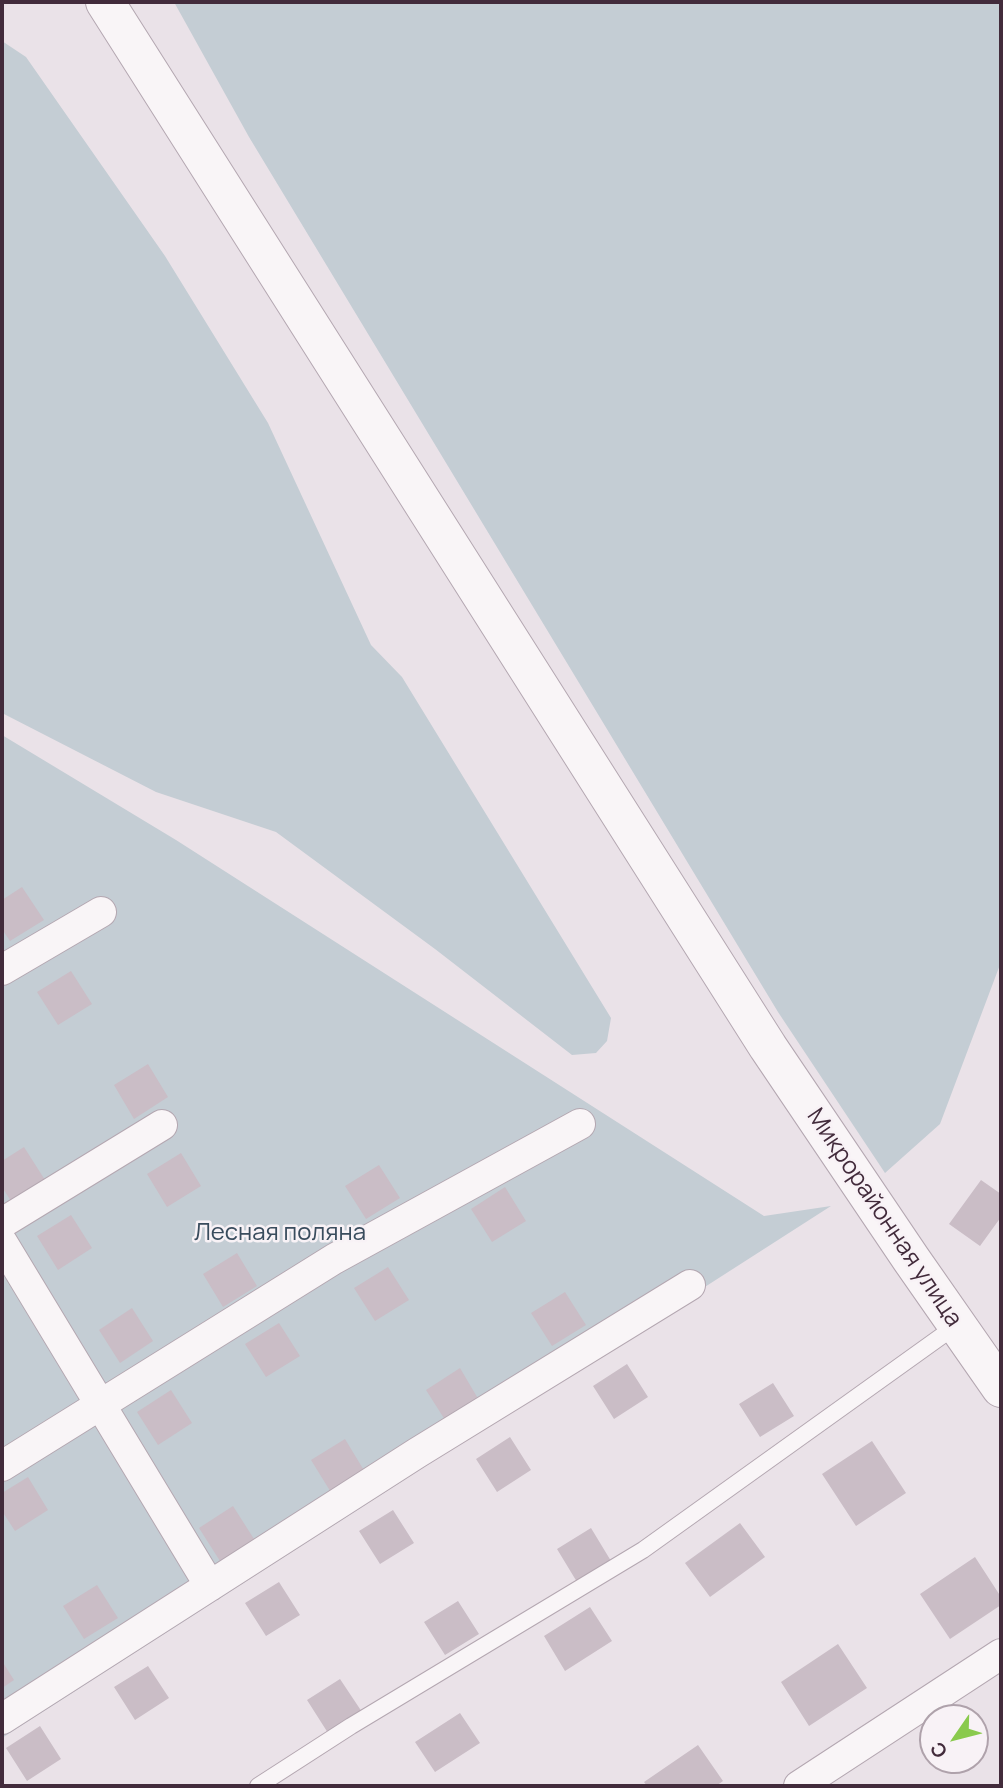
<!DOCTYPE html>
<html>
<head>
<meta charset="utf-8">
<style>
  body { margin:0 }
  #map { position:relative; width:1003px; height:1788px; overflow:hidden; background:#eae2e8; font-family:Manrope,sans-serif }
  canvas { display:block }
  .frame { position:absolute; inset:0; border:4px solid #422b3b; pointer-events:none }
  .north { position:absolute; left:919px; top:1704px; width:70px; height:70px; box-sizing:border-box; background:#f8f2f6; border:2px solid #afa2ab; border-radius:50%; rotate:235deg; font-size:19px; font-weight:700; line-height:28px; text-align:center; color:#422b3b }
  .north::after { content:''; display:block; margin:auto; width:24px; height:32px; background:#8aca4d; clip-path:polygon(50% 0,100% 100%,50% 72%,0 100%) }
</style>
</head>
<body>
<div id="map">
<canvas width="1003" height="1788"></canvas>
<div class="frame"></div>
<div class="north">С</div>
</div>
<script>
const context = document.querySelector('canvas').getContext('2d');
context.lineJoin = 'round';
function fillPath(path, color) {
  context.fillStyle = color;
  context.fill(path, 'evenodd');
}
function stroke(path, color, width, dash) {
  context.strokeStyle = color;
  context.lineWidth = width;
  context.lineCap = dash ? 'butt' : 'round';
  context.setLineDash(dash || []);
  context.stroke(path);
}
function label(font, color, halo, rows, align = 'center') {
  context.font = font + ' Manrope,sans-serif';
  context.lineWidth = 5;
  context.setLineDash([]);
  context.textBaseline = 'middle';
  context.strokeStyle = halo;
  context.fillStyle = color;
  for (const [text, x, y, turn = 0] of rows) {
    context.save();
    context.translate(x, y);
    context.rotate((+turn || 0) * Math.PI / 180);
    context.textAlign = isNaN(turn) ? turn : align;
    if (halo) context.strokeText(text, 0, 0);
    context.fillText(text, 0, 0);
    context.restore();
  }
}
fillPath(new Path2D(`
  M174,2H1001V962L940,1124L885,1173L778,1012L249,137Z
  M2,41L26,57L165,256L268,423L371,645L402,677L611,1018L607,1041L596,1053L572,1055L435,949L276,832L156,792L2,713Z
  M2,735L176,840L764,1216L831,1206L2,1738Z`), '#c4cdd4');
fillPath(new Path2D(`
  M22,887L44,920L10,941L2,929V900Z
  M71,971L92,1004L58,1025L37,992Z
  M148,1064L168,1097L134,1119L114,1085Z
  M24,1147L45,1180L11,1201L2,1187V1161Z
  M181,1153L201,1186L167,1207L147,1174Z
  M379,1165L400,1198L366,1219L345,1186Z
  M981,1180L1001,1194V1217L980,1246L949,1224Z
  M505,1187L526,1221L492,1242L471,1209Z
  M71,1215L92,1248L58,1270L37,1236Z
  M237,1253L257,1286L223,1307L203,1274Z
  M388,1267L409,1300L375,1321L354,1288Z
  M565,1292L586,1325L552,1346L531,1313Z
  M132,1308L153,1341L120,1363L99,1330Z
  M279,1323L300,1356L266,1377L245,1344Z
  M627,1364L648,1397L614,1419L593,1386Z
  M460,1368L480,1402L447,1423L426,1390Z
  M773,1383L794,1416L760,1437L739,1404Z
  M171,1390L192,1423L158,1445L137,1412Z
  M510,1437L531,1470L497,1492L476,1459Z
  M345,1439L365,1472L332,1494L311,1460Z
  M872,1441L906,1493L856,1526L822,1474Z
  M28,1477L48,1510L15,1531L2,1511V1493Z
  M233,1506L254,1539L220,1561L199,1528Z
  M393,1510L414,1543L380,1564L359,1531Z
  M740,1523L765,1557L710,1597L685,1563Z
  M591,1528L611,1561L577,1582L557,1549Z
  M975,1557L1001,1597V1605L950,1639L920,1594Z
  M279,1582L300,1615L266,1636L245,1603Z
  M97,1585L118,1618L84,1639L63,1606Z
  M458,1601L479,1634L445,1655L424,1622Z
  M590,1607L612,1641L565,1671L544,1636Z
  M838,1644L867,1688L809,1726L781,1682Z
  M2,1661L14,1680L2,1688Z
  M148,1666L169,1698L135,1720L114,1687Z
  M340,1679L362,1712L328,1733L307,1700Z
  M460,1713L480,1743L435,1772L415,1742Z
  M40,1726L61,1759L27,1781L6,1748Z
  M698,1745L723,1781L716,1786H647L644,1782Z`), '#cabdc6');
const service = new Path2D(`
  M258,1786L351,1726L643,1550L957,1325`);
const minor = new Path2D(`
  M2,970L101,912
  M2,1223L162,1125
  M2,1242L210,1586
  M2,1466L334,1259L580,1124
  M2,1719L417,1453L690,1285
  M799,1786L1001,1654`);
const tertiary = new Path2D(`
  M105,2L768,1047L911,1259L1001,1388`);
stroke(service, '#b4a7b1', 18);
stroke(minor, '#b4a7b1', 32);
stroke(tertiary, '#b4a7b1', 40);
stroke(service, '#f9f5f7', 16);
stroke(minor, '#f9f5f7', 30);
stroke(tertiary, '#f9f5f7', 38);
label('24px', '#422b3b', '#f8f2f6', [
  ["Микрорайонная улица",884,1218,56]
]);
label('24px', '#394c5d', '#f8f2f6', [
  ["Лесная поляна",280,1233]
]);
</script>
</body>
</html>
